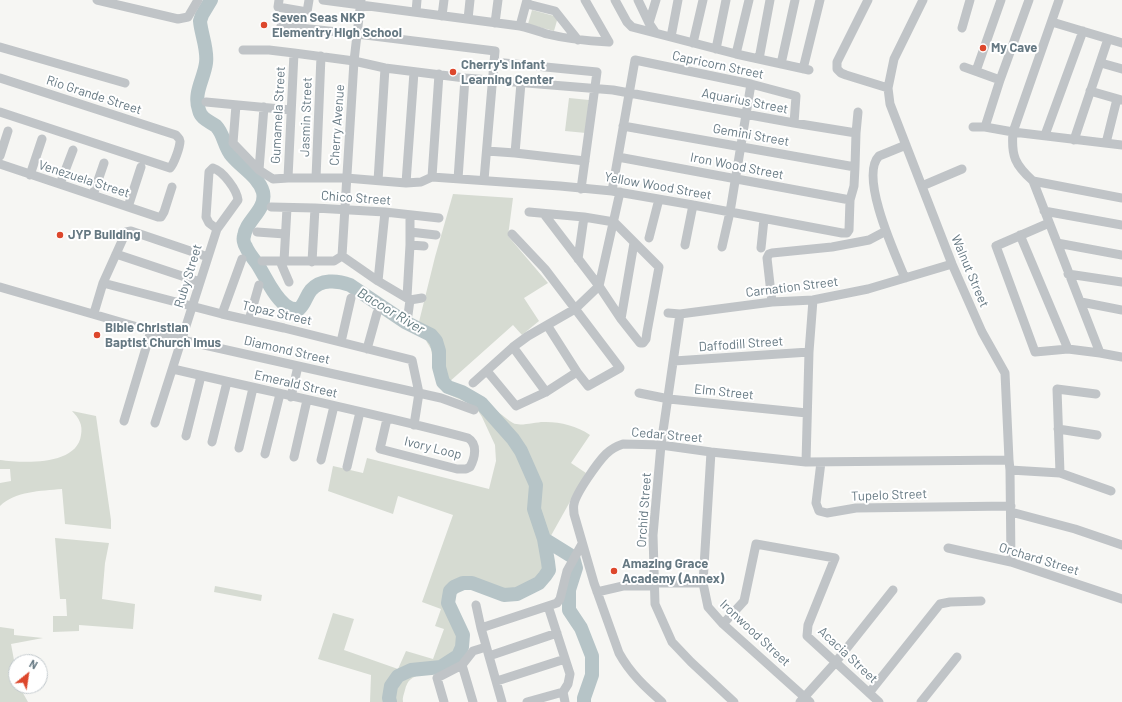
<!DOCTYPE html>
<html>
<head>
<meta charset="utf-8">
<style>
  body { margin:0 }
  #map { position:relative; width:1122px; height:702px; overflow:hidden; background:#f6f6f3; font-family:Barlow,sans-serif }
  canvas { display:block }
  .north { position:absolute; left:8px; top:654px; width:40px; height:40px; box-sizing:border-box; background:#fff; border:1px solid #c2c9cd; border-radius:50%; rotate:30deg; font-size:11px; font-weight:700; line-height:16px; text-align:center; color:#667983 }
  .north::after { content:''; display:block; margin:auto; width:14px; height:18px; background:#dd472c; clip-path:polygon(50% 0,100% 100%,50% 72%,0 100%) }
</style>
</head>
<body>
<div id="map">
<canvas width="1122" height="702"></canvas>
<div class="north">N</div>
</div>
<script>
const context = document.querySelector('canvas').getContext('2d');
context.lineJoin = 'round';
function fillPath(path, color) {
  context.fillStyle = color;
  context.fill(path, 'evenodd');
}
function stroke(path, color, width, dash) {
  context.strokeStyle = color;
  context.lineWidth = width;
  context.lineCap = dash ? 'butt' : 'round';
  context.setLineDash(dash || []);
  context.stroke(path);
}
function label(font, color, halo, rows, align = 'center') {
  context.font = font + ' Barlow,sans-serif';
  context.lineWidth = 4;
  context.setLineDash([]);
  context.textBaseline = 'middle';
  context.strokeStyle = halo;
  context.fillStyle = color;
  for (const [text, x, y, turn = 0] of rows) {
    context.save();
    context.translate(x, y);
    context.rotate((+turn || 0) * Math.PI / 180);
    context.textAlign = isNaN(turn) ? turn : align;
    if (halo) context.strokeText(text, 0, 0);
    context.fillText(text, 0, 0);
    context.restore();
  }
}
fillPath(new Path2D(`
  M532,10L558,17L554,31L528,24Z
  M569,98L589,100L586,133L565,131Z
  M453,194L513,198L508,236L548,283L524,298L539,321L522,335L513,325L448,383C461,389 474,394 486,402C494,408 505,418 513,423C521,427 537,421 546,422C561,422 577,426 590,435L571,463L586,473L548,541L550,562L549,572L546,581L540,586L516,597L504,599L495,597L473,587H463L457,589C443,610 479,636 461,658C456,664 447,669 440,671C426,676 409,671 405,690C404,694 402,698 403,702H370L371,675L318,659L333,613L354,619L344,650L398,669L406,651L433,659L444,629L435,626L441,609L422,602L453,515L398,496L393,514L328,491L333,466L363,473L367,458L489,489L496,461L495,445L482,417L475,406L443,392L436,378L431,349L425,339L416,334L435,257Z
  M72,411L96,416L111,520V529L65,524L62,489C40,491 16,491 0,506V483L11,481L10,469H0V460C23,463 77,466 81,435C83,425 79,418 72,411Z
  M55,538L109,543L105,563L102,599L135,604L133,629L79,625V631L53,632V616H67L66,599H60Z
  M215,586L262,595L261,601L214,592Z
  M0,627L14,629V635L43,638L11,644L16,671V686H19L28,702H0Z`), '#d6dbd2');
stroke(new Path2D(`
  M211,0L202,15L200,21C201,34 208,49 206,63C204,79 193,93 199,110C201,119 209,121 216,126C224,134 224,147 232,156C242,168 258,176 263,192C267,210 246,220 244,236C243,239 244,244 246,247C249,254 254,259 258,265C266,278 273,295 285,305C290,309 293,309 299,309C305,304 306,296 311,290C321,279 337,280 350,285L405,322L431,335L436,341L439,351V367L443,382L448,387L462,392L481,403L513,439L521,451L536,485L534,509L544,539L548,562L549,570L545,576L539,583L517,594L504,595L472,583H463L454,587L450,591L448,603L463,635L462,647L458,656L441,667L411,670L398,676L391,686L389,698L390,702
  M544,539L573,557L576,568L569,590V610L581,628L592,656V675L584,698V702`), '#b6c4c7', 14);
stroke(new Path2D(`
  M97,0L178,19L188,17L198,0
  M279,0L278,7L307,12L309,0
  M323,0L520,26C530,28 538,31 547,34C567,39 588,41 609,42
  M585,0L609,42
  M615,0L627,22L632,27L736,54L809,70
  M638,0L649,23L655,32
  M868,0L837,62V69L841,73L846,75L888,88
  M923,0L894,59L888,88L890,104L952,264L982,332L1005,373L1009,460L1010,470L1011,562
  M1059,0L1013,132C1011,156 1015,165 1033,181L1100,353
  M527,4L555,11L578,40
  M416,12L417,0
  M442,16L444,0
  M468,19L470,0
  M1052,22L1122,43
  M495,23L498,0
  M649,23L656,0
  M281,26L357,34L495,51L484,180
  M520,26L527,0
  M962,28L970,0
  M671,37L678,0
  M693,43L703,0
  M0,47L125,83
  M716,49L726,0
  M243,50H269L294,53L354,61L385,68L465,78L613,90L794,123L856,133
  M736,54L749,0
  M759,59L770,0
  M494,62L597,72L581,189
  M1101,63L1122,69
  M781,64L795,0
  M964,67L1000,80
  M803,69L820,0
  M976,71L1001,0
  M0,78L176,135C178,138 180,138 180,141C180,147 174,164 170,168L0,112
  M521,83L515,153L585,161
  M1090,91L1121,100
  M206,102L291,110
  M236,105L233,143L259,170L273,179L288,178H346L406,183L421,182L432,177L560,186L612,191L693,205L842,233H847L849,230L850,200L854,186L855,167L623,126
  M973,127H985L1013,132L1122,145
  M985,127L1000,80L1029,0
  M1045,135L1083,31
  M1074,140L1108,39
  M1106,143L1117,99
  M487,151L515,153
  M0,156L8,131
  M618,157L850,200
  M0,164L158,217H161L164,212L172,187
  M855,167L856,133L858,112
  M259,170L264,107
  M30,175L42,139
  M432,177L439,74
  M288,178L294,53
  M316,178L321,56
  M458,179L465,78
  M378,181L385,68
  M1033,181L1122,198
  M406,183L414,72
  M60,184L73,150
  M922,186L962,169
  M612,191L635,60L751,84L796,96L794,123
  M93,195L104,163
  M128,207L141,167
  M271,207L315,208L385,212L439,218
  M1044,211L1122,225
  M529,212L584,217L614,222L659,267L647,332L646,339L643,343H640L621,319L599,286L620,192
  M1049,223L996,246L1035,352L1068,349L1100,353L1122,357
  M257,232L285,234
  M410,232L436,235
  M512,234L545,269L620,368L588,386L577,372
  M1020,235L1068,349
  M649,238L659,199
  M1057,243L1122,255
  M410,245L424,246
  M685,245L693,205
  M722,247L730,212L751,84
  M761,248L764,219
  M116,254L200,282
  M342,256L354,61L361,0
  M578,259L584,217
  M262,261H334L342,256L378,281L410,300L422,298
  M280,261L289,282
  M284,261L287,208
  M312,262L315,208
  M1068,274L1122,282
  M905,278C895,254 859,176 879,156L906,145
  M378,281L385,212
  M103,283L222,314L284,328L412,360L419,393L414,425
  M0,287L182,340L441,398L474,410
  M407,297L410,245V215
  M772,302L767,258L769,254L772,253L832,247L869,240L886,231
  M1081,302L1122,310
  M94,313L103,283L126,232L131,231L208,257
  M668,313L680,314L772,302L813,300L868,289L952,264
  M222,314L242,259
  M680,314L661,445L653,535L655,604L672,642L691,662L734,702
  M408,315L410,300
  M621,319L634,243
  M249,320L259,285
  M341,342L351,298
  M513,347L546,392
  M367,349L377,313
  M674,361L809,352
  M173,369C271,392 370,412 468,438C478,444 475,458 470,467L466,469H457L380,449L387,419
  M487,371L516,406L546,392L577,372L547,325
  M473,383L513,347L528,336L575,309L599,286L544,214
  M639,393L669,399L807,413
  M291,397L298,366
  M124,421L151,331
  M155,423L217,229L238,200C237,190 223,171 213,168L209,172L206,217L209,223L217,229
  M1058,429L1097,435
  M186,436L201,376
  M212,442L227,382
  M239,448L253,388
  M711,452L703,583L708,607L723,624L810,702
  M265,454L280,394
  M294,457L307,400
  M321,460L334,406
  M806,462L809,352L813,300
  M821,462L816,503L819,511L827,513L856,508L1011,506
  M347,467L360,412
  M1010,470L1060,473L1111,491
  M1060,473L1057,389L1096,394
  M1011,512L1075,529L1122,545
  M948,548L1011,562L1122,599
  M654,583H703
  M597,592L623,586H654
  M476,605L481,628L502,702
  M548,606L570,674L568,684L563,692
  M723,624L744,601L756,544L835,558L808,625L807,636L879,702
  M481,628L557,603L560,599L567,571L582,544
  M489,656L557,633
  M462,665L473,702
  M497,681L565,659
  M563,692L565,702
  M869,693L940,604L950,602L981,601
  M444,702L437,678L462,665L473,651L486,647
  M527,702L563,692
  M662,702C645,687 630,673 619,653L594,583L574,514C574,511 573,507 574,504C576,493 598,462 606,454C611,449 617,446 623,444L661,445L711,452L806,462L1009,460
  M800,702L835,663L893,590
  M921,702L957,657`), '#c0c4c7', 9);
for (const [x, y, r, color] of [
  [264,25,4,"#dd472c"],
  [983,48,4,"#dd472c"],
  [453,72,4,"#dd472c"],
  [60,235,4,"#dd472c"],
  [97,335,4,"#dd472c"],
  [614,571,4,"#dd472c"]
]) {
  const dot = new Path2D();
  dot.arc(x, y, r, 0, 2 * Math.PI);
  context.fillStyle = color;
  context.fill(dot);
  stroke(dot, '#fff', 1.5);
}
label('bold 13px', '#667983', '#fff', [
  ["Seven Seas NKP",272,18],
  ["Elementry High School",272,33],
  ["My Cave",991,48],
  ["Cherry's Infant",461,65],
  ["Learning Center",461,80],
  ["JYP Building",68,235],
  ["Bible Christian",105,328],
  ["Baptist Church Imus",105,343],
  ["Amazing Grace",622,564],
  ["Academy (Annex)",622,579]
], 'left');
label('13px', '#667983', '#fff', [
  ["Capricorn Street",718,65,12],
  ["Rio Grande Street",94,95,18],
  ["Aquarius Street",745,101,11],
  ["Gumamela Street",278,115,-87],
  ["Jasmin Street",306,117,-88],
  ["Cherry Avenue",337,125,-86],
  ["Gemini Street",751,135,10],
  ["Iron Wood Street",737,166,11],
  ["Venezuela Street",84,179,18],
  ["Yellow Wood Street",658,186,10],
  ["Chico Street",356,198,4],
  ["Walnut Street",970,271,67],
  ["Ruby Street",188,276,-73],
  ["Carnation Street",792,287,-7],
  ["Topaz Street",277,313,13],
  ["Daffodill Street",741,344,-4],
  ["Diamond Street",287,350,13],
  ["Emerald Street",296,384,13],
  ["Elm Street",724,392,6],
  ["Cedar Street",667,435,5],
  ["Ivory Loop",433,448,14],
  ["Tupelo Street",889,495,-2],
  ["Orchid Street",644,510,-86],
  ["Orchard Street",1039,559,17],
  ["Ironwood Street",755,633,43],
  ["Acacia Street",848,655,43]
]);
label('italic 14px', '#627a7f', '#fff', [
  ["Bacoor River",391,311,31]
]);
</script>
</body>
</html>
